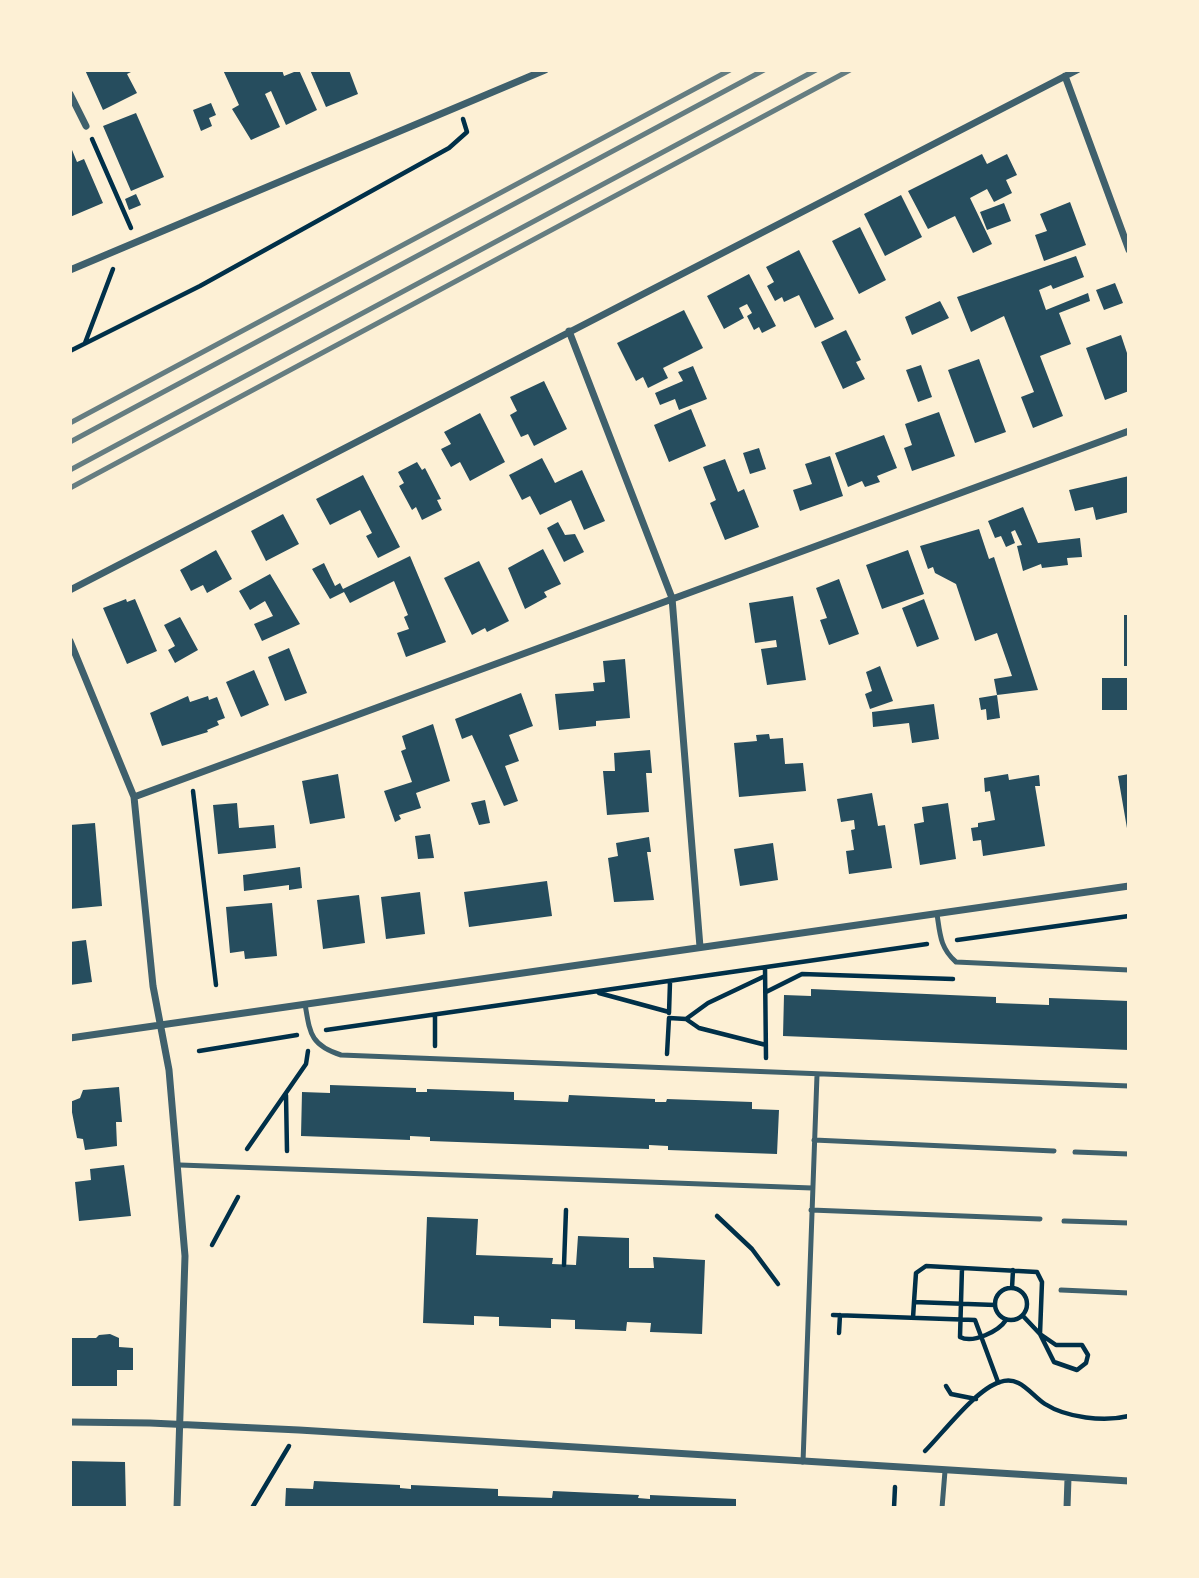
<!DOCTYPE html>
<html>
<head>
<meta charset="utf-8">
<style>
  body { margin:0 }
  #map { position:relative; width:1199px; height:1578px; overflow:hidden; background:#fdf0d5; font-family:Inter,sans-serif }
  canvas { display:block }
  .frame { position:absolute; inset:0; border:72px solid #fdf0d5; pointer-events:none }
</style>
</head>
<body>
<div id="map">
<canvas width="1199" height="1578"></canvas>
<div class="frame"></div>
</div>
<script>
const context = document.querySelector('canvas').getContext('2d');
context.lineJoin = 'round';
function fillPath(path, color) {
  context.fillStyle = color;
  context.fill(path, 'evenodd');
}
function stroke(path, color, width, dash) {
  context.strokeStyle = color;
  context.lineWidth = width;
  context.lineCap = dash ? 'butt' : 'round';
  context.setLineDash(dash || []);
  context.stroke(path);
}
fillPath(new Path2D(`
  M85,70H135L127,74L137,93L103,110Z
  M223,70H282L284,76L299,70L317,110L286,125L271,91L265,94L280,127L251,140L232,109L239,105Z
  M310,70H349L358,94L326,107Z
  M211,103L216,115L209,118L212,126L201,131L193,110Z
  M136,113L164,177L131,191L103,126Z
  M70,145L77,162L84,159L103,203L70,217Z
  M982,154L987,164L1007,154L1017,175L1006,180L1012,193L994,202L987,189L970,198L992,244L973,253L955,216L928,229L908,191Z
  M136,194L141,205L129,210L125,199Z
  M901,195L922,237L885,256L864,214Z
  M1070,202L1086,245L1044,261L1035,235L1047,231L1040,214Z
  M1004,203L1011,221L987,230L980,212Z
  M860,227L886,280L859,294L832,241Z
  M799,250L834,319L815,328L799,295L784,302L782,297L775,301L767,286L774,282L766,267Z
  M1076,256L1084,277L1053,289L1051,285L1039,290L1046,310L1088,293L1090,301L1059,313L1071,344L1040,356L1063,416L1033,428L1021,397L1034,392L1004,316L971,332L957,297Z
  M749,274L776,326L762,333L759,327L754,330L747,316L752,313L747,304L739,308L744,318L724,329L707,296Z
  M1115,283L1123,303L1104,310L1096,290Z
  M940,301L949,318L912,335L905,317Z
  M684,310L703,348L663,368L668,378L648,388L643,377L636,381L617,343Z
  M846,330L861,360L856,362L865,379L843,389L821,342Z
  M1121,335L1129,359V391L1105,400L1086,348Z
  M979,359L1006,432L975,443L948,370Z
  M921,365L932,397L918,402L906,370Z
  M693,366L707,399L679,410L675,399L660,405L655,393L683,381L678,372Z
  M544,381L567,429L534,446L528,434L521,437L510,415L517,411L510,397Z
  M691,409L706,446L669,462L654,425Z
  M939,412L955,456L912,471L904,448L912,445L905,424Z
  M480,413L505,462L470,481L460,462L451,467L441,449L451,444L444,432Z
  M884,435L897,468L877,476L880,482L865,487L862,481L848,487L835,453Z
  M759,448L766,469L750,474L743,453Z
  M830,456L843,496L800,511L793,490L812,484L805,464Z
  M542,458L555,483L582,470L605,521L584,530L571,500L540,515L530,496L522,500L509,475Z
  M725,459L738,492L744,489L759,527L725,540L710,503L716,500L703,467Z
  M417,462L422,470L425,468L441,499L437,500L442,510L422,520L416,507L412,510L399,486L404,483L398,472Z
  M363,475L400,547L378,558L366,536L372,533L360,510L330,525L316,499Z
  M1129,476V512L1096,520L1093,507L1075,511L1069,490Z
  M1023,507L1038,543L1080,538L1082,557L1067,558L1068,565L1042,568L1041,564L1023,571L1017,546L1022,545L1015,530L1011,532L1015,543L1006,547L1001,536L995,538L988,521Z
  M283,514L299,544L266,561L251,531Z
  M558,522L565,535L575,534L584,552L564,562L547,528Z
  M979,529L989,559L994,557L1038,690L997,695L994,679L1012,676L997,633L975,641L956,584L935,573L933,567L928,569L920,546Z
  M543,549L561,584L544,592L547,597L525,609L508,568Z
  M216,550L232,579L207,593L203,585L191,591L180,570Z
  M908,550L924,594L882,609L866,565Z
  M410,556L446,642L406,657L397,633L409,629L404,617L408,615L394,581L350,603L344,592L330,599L312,569L324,563L335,586L340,583L343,589Z
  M479,561L509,621L487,632L485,628L472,635L444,578Z
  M270,574L300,624L262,641L254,624L273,616L265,601L250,610L239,591Z
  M839,579L859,634L829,645L820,620L827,618L816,588Z
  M793,596L806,680L767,685L761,649L777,647L776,640L755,643L749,603Z
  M126,599L127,602L135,599L157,651L127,664L103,608Z
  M924,599L939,639L917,647L902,608Z
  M1124,615H1129V666H1124Z
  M180,617L198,650L175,663L168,650L175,646L164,625Z
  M289,648L307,693L285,701L268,657Z
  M625,659L630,718L596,721V726L559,730L555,694L594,691L593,683L605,682L603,661Z
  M880,666L893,701L870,709L865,694L872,691L866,672Z
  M254,670L269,705L241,717L226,682Z
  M1102,678H1129V710H1102Z
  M521,693L533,726L509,735L519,761L505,766L518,801L504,806L472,735L462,739L455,719Z
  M997,695L1000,718L987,720L986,709L981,710L979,698Z
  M188,696L190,702L208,696L209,700L217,697L225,718L217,721L219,725L207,730L208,732L162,746L150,713Z
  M934,704L939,739L912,743L909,723L873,727L872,712Z
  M433,724L450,781L416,793L421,808L399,815L401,819L395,822L384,791L412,782L401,751L406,749L402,736Z
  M769,734L770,739L783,738L785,764L803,763L806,791L739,797L734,743L757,741L756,735Z
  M650,750L652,773H646L649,812L607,815L603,771H615L614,753Z
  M338,774L345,818L310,824L302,781Z
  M1008,774L1009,780L1039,775L1040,786H1035L1045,846L983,856L981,840L973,841L971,828L978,827V823L995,820L990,791L985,792L984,778Z
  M1129,774V834H1128L1118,776Z
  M872,793L878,826L885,825L892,868L849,874L846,851L854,850L851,830L855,829L854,820L841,822L837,799Z
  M485,800L490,823L479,825L471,803Z
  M237,803L239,828L274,825L276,848L218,854L213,805Z
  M948,803L956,859L920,865L914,824L924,822L922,807Z
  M95,823L102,906L70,909V825Z
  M430,834L434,858L418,859L415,836Z
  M649,837L651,852H647L654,900L614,902L608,858L618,856L616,843Z
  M773,843L778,880L740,886L734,849Z
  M300,867L302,888L289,890V885L244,891L243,875Z
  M547,881L552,916L469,927L464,892Z
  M420,892L425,934L386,939L381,897Z
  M359,895L365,943L323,949L317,900Z
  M272,903L277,956L245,959L244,951L230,953L226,907Z
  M86,940L92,982L70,985V942Z
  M811,989L996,997V1003L1049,1005V998L1129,1001V1050L783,1036L784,995L811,996Z
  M330,1085L416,1088V1092H427V1089L514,1092V1100L568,1102L569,1095L655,1099V1102H666L667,1099L752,1102V1109L779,1110L777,1154L668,1150V1146L649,1145V1149L430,1141V1137L410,1136V1140L301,1136L302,1092L330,1093Z
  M119,1087L122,1122H116L117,1146L85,1150L83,1139L77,1138L70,1102L80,1098L83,1090Z
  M124,1165L131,1216L79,1221L75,1182L91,1180L90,1169Z
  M427,1217L478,1219L476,1255L553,1258L552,1264L576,1265L578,1236L629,1238V1268H654L653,1257L705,1260L702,1334L650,1332L651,1323L627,1322L626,1331L575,1329V1320L551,1319V1328L499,1326V1317L474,1316V1325L423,1323Z
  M110,1334L119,1338V1347L133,1348V1370H117V1386H70V1338H96L99,1335Z
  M70,1461L125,1462L126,1508H70Z
  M314,1481L400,1485V1488L411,1489V1485L498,1489V1496L552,1498L553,1491L639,1495L638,1498L650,1499V1495L736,1499V1506L742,1508H285L286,1488L313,1489Z`), '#264d5e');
stroke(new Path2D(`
  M92,139L131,228
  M85,343L113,269
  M70,351L200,286L449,148L467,132L463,119
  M193,791L216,985
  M957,940L1129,916
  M765,968L766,1058
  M766,992L802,974L953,979
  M599,993L669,1012
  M669,1013L670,982
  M435,1015V1046
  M686,1019L699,1028L766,1045
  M326,1030L927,944
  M199,1051L297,1035
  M667,1054L669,1018L686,1019L708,1003L765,976
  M286,1095L287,1151
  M247,1149L306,1064L308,1051
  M717,1216L752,1249L778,1284
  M212,1245L238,1197
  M564,1265L566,1210
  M962,1268L960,1337C973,1344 999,1331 1006,1320
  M995 1304a16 16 0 1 1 32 0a16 16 0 1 1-32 0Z
  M1012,1288L1013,1270
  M995,1305L914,1302L916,1273L926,1266L1037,1272L1042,1282L1040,1334L1056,1345H1082L1088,1355L1086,1363L1077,1370L1054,1362L1040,1334L1023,1316
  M833,1315L975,1320L998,1382
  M913,1318L914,1302
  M839,1333L840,1315
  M946,1386L951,1394L976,1399
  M925,1451C943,1433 976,1389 1000,1382C1020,1375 1030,1394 1045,1404C1067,1418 1104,1422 1129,1416
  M252,1508L289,1446
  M894,1508L895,1487`), '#003049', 4.5);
stroke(new Path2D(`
  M937,914C940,934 940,948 956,962L1129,970
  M305,1004C310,1033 310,1045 341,1055L1129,1086
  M814,1140L1054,1151
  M1075,1152L1129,1154
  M180,1165L812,1188
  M811,1210L1040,1219
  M1064,1221L1129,1223
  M1061,1290L1129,1293
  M803,1462L817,1075
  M942,1508L945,1471`), '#3f606c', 5);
stroke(new Path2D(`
  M1065,76L1129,250
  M70,94L86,126
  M70,270L545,70
  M569,331L672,598L700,947
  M70,590L1077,70
  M70,641L134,797L153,986L169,1070L185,1256L177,1508
  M134,797L1129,431
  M70,1038L1129,886
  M70,1422L150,1423L299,1430L1129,1481
  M1067,1508L1068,1478`), '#3f606c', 7);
stroke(new Path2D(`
  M70,423L730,70
  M70,442L764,70
  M70,470L816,70
  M70,488L850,70`), '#657d81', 5);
</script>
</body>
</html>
